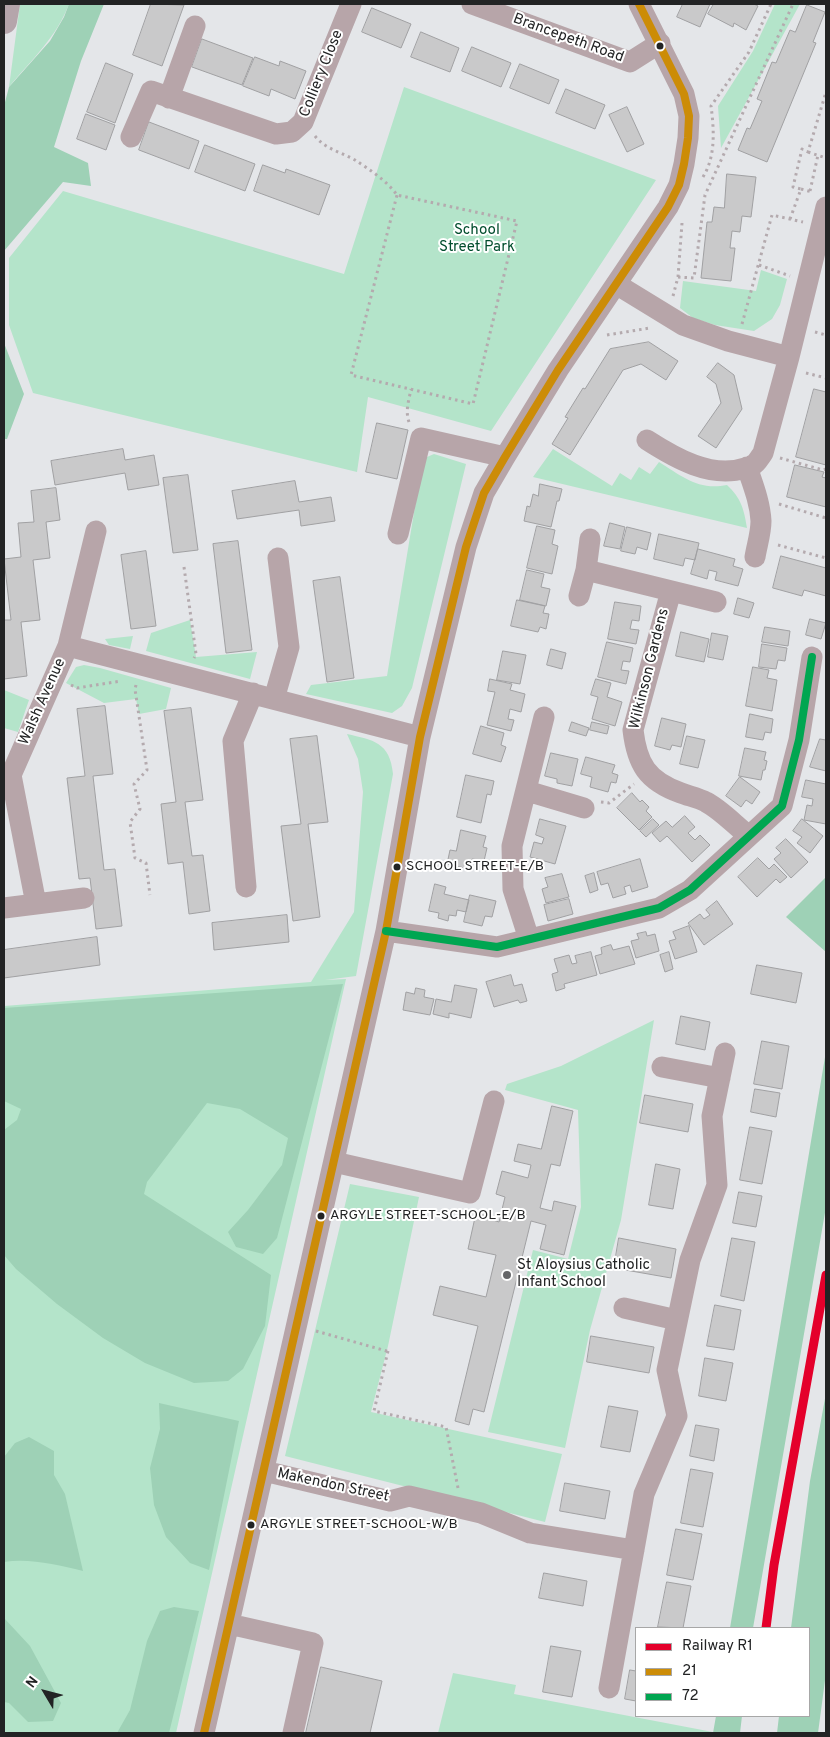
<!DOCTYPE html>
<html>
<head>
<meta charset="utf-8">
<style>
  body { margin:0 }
  #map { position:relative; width:830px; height:1737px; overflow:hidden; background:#e4e6e9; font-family:Overpass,sans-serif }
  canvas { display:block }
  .frame { position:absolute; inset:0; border:5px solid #222324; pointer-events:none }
  .legend { position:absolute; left:635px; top:1627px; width:175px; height:90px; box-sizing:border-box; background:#fff; border:1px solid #a7a7a7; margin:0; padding:6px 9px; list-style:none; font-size:15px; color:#222324 }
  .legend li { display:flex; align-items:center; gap:10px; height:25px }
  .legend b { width:25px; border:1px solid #a7a7a7 }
  .north { position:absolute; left:20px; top:1667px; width:50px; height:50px; -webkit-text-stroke:4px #fff; paint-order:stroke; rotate:307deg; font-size:14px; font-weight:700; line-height:20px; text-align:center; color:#222324 }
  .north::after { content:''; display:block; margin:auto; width:18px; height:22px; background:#222324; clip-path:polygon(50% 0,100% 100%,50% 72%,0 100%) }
</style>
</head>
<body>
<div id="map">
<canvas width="830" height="1737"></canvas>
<div class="frame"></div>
<ul class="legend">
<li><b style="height:6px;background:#e4002b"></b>Railway R1</li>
<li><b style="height:6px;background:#cc8c07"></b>21</li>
<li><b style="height:6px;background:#00a651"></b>72</li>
</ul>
<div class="north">N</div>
</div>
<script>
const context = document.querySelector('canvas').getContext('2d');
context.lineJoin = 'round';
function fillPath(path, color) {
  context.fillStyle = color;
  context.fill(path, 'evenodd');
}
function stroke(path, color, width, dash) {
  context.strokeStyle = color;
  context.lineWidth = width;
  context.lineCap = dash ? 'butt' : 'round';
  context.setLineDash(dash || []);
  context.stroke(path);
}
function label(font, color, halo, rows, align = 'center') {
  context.font = font + ' Overpass,sans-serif';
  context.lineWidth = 4;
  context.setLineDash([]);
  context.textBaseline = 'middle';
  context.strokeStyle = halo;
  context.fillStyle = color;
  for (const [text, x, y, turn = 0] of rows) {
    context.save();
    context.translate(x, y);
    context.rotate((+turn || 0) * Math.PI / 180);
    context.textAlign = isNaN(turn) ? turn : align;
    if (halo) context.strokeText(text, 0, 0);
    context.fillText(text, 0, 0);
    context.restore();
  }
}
fillPath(new Path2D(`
  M20,4H69C56,38 32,59 9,87Z
  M775,4H800L721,148L718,106L753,51Z
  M404,87L656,180L491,431L368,397L357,472L33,393L9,325V258L63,191L344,274Z
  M761,270L787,279L780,305L772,319L754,331L715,325L693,318L680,308L683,281L756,291Z
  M553,449L612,486L620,473L631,480L639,467L650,474L659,462C682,476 698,491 727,485C741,498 744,509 747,528L533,477Z
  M434,454L466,464L412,688L402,706L392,713L306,694L311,685L387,676L422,464L427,457Z
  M190,620L196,657L257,652L250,679L146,651L151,633Z
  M133,636L130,649L109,645L105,639Z
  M84,665L100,668L171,688L166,709L139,714L136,699L104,703L66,683L76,667Z
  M4,690L29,700L18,732L4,728Z
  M347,734C373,740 390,742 393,774L356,976L325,980L346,979L176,1733H4V1006L311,982L354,912L363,792L358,759Z
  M654,1020L621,1220L590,1330L565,1448L488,1432L533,1250L568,1259L581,1207L578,1110L505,1090L507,1084L561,1066Z
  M350,1184L419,1197L388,1346L371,1412L562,1454L545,1522L285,1456Z
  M453,1673L516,1685L514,1694L718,1733H438Z`), '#b4e4ca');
fillPath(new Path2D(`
  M69,4H104L81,61L54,147L88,163L91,186L63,182L4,251V106L9,87L50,41L64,17Z
  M4,343L24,394L7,439H4Z
  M826,877V952L786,917Z
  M343,984L277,1238L263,1254L236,1247L228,1232L248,1210L282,1165L288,1138L240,1109L207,1103L147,1182L144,1194L271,1275L265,1326L243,1369L228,1381L194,1383L145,1363L103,1338L57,1304L16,1269L4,1255V1130L17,1120L21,1109L4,1101V1008Z
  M826,1051V1207L753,1628H730Z
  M826,1393V1673L818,1733H777L779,1716H809V1628H791L810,1481Z
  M159,1403L239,1421L209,1570L190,1563L166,1537L154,1505L150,1468L160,1429Z
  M29,1437L54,1451V1475L65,1494L83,1571C57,1565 30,1558 4,1562V1457L15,1443Z
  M174,1607L199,1611L169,1733H117L130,1710L147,1641L160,1611Z
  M4,1618L30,1646L61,1703L53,1721L28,1722L9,1703L4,1702Z
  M716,1716H742L740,1733H713Z`), '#9ed1b6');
const building = new Path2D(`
  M151,4L184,5L162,66L133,55Z
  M683,4H710L700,27L677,17Z
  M714,4H754L758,6L746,30L734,23L733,27L708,14Z
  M807,5L825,12L813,42L816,43L767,162L738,150L747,128L750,129L762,101L757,99L772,62L776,63L790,30L795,32Z
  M372,8L411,24L401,48L362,32Z
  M421,32L459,48L450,72L411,57Z
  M202,39L253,58L242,85L192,67Z
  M472,47L511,63L501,87L462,71Z
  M255,57L279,66L280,61L306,71L295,99L271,89L269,96L243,86Z
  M106,63L133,74L115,123L87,112Z
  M520,64L559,80L549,104L510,88Z
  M566,89L605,105L595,129L556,113Z
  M627,107L644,144L627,152L609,115Z
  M86,114L115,125L106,150L77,139Z
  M149,122L199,141L189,169L139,150Z
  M205,145L255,164L245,191L195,172Z
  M263,165L285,173L286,169L330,185L319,215L254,191Z
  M727,174L756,177L751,217L742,216L740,232L732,231L730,248H735L731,281L701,278L707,222H712L714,207L724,208Z
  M649,342L678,361L666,380L641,364L623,370L570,455L552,444L568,418L565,417L583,388L585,389L610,349Z
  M718,363L734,375L742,409L716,448L698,436L721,403L716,384L707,377Z
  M814,389L826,392V465L796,457Z
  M377,423L408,430L397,479L366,472Z
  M123,449L125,460L154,455L159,485L128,490L125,473L55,485L51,461Z
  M795,465L824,472L822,477L826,478V507L787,497Z
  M188,475L198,550L173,553L163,478Z
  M295,481L299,502L331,497L335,521L301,526L299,510L237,519L232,491Z
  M540,484L562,489L559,501H557L551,527L524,521L527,506L530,507L533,494L538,496Z
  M56,488L60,520L46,522L50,558L33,560L40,620L21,622L27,676L4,679V620H11L4,559L21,557L18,523L34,522L31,491Z
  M610,523L625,527L620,549L604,546Z
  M537,526L555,530L552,544L558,546L552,574L527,568Z
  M627,527L651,533L647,550L637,547L635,554L621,551Z
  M659,534L699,543L695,560L685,558L683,566L654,559Z
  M238,541L252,650L226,653L213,544Z
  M698,549L735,559L733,566L743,569L738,586L715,580L717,572L709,570L707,579L691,574Z
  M146,551L156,626L131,629L121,555Z
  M781,556L826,568V596L804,590L802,596L773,588Z
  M527,570L544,574L541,587L550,589L546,606L520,600Z
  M340,577L354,678L327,682L313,581Z
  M738,598L754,603L749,618L734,614Z
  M517,600L545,606L543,613L549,614L546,629L540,627L538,632L511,626Z
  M615,602L641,606L639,621L632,620L630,629L639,630L636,644L608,639Z
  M810,619L826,623L821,639L806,635Z
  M765,627L790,631L788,646L762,642Z
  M681,632L709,639L704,662L676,656Z
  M712,633L728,636L723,660L708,657Z
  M607,642L633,648L630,662L623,661L621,670L629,671L626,684L598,677Z
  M762,644L787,648L785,661L778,660L776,669L759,667Z
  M551,649L566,653L562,669L547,665Z
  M503,651L526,655L520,684L497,680Z
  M753,667L769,670L767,678L777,680L772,711L746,706Z
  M490,679L512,684L510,690L525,694L521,712L510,709L508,719L514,720L511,731L487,725L495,692L488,691Z
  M596,679L611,683L607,697L622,702L615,726L592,719L598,697L591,695Z
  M105,706L113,774L93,776L104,870L115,869L122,926L96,929L90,878L79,879L67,778L85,776L77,709Z
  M191,708L203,800L185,802L192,856L203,855L210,911L189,914L183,862L168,864L161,804L176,802L164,711Z
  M750,714L773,719L771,733L765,732L763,740L746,737Z
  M662,718L686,724L681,747L672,745L670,750L655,746Z
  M572,722L589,728L586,736L569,731Z
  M592,722L609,726L607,734L590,730Z
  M481,726L504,733L501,745L506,747L501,762L473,754Z
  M317,736L328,822L308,824L320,917L293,921L281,826L301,824L290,739Z
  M687,736L705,740L698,768L680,764Z
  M820,739L826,740V771L810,767Z
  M745,748L766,752L764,760L767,761L765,770H763L761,780L739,776Z
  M551,753L578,759L572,786L557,783V779L545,776Z
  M586,757L615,765L612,773L618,775L616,783L611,782L608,792L590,787L592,777L581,774Z
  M466,775L494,781L491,795L487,794L481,823L457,817Z
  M740,777L760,792L752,804L746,800L741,807L726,796Z
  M806,780L826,784V824L804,820L807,805L812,806L813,799L802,797Z
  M632,793L640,802L642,800L649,807L646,811L652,817L639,830L617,808Z
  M685,816L695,827L688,833L695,840L700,835L710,845L692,862L667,836L660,842L652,833L666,821L672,827Z
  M540,819L566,826L555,864L530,857L534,842L542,844L544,838L536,835Z
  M653,819L659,825L646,837L640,831Z
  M802,819L823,836L810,853L797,843L802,837L793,831Z
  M461,830L486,836L483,847L487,848L484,861L472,859L469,869L447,864L450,850L456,851Z
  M786,839L808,862L791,878L774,859L781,853L776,848Z
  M758,858L769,869L774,864L787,877L780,883L776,879L757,897L738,877Z
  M640,859L648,887L632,892L630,885L624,887L626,894L613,898L608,883L601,885L597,872Z
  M594,873L598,890L590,893L585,876Z
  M562,874L569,897L546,903L542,889L548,887L545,878Z
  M435,884L446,887L444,894L469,900L466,912L457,910L456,916L449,915L448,921L438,918L439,913L429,911Z
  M470,895L496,901L492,917L485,916L482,926L464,922Z
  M569,899L573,914L548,921L544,905Z
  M717,901L733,924L704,945L688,923L700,914L704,919L710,915L706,910Z
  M287,915L289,942L214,950L212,923Z
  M689,926L697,952L675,959L669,941L676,939L673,932Z
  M646,932L647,936L655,934L659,951L636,958L631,941L639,939L637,934Z
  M97,937L100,965L4,978V950Z
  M611,945L613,950L629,946L635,964L600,974L595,956L602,954L601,948Z
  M591,952L597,975L564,984L565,988L556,991L552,974L558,972L554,959L569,955L572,964L577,963L575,956Z
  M669,952L673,969L665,972L660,955Z
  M757,965L802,973L796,1003L751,994Z
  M511,975L514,986L522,984L527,1001L520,1003L518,1000L494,1007L486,982Z
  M455,985L477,989L471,1018L449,1013V1018L433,1014L436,999L451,1002Z
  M416,988L425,990L424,997L434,999L430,1015L403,1010L406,992L414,994Z
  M681,1016L710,1022L705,1050L676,1044Z
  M762,1041L789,1046L782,1089L754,1084Z
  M755,1089L780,1093L776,1117L751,1112Z
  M645,1095L693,1104L688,1132L640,1123Z
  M552,1106L573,1111L560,1166L551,1164L540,1208L552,1211L554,1201L576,1206L564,1255L540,1249L546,1225L531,1221L484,1412L473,1409L469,1425L455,1421L478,1326L433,1315L440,1286L486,1297L496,1255L468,1249L476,1213L494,1218L493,1220L499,1222L505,1197L496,1194L502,1171L528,1178L531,1165L514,1161L518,1144L541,1149Z
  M750,1127L772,1131L762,1184L740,1180Z
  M656,1164L680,1169L673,1209L649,1205Z
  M739,1192L762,1196L756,1227L733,1223Z
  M619,1238L676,1249L671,1278L614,1268Z
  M732,1238L755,1242L744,1301L721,1296Z
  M715,1305L741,1310L734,1350L707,1346Z
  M591,1336L654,1347L649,1373L587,1362Z
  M705,1358L733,1363L726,1401L699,1396Z
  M609,1406L638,1411L630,1452L601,1447Z
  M696,1425L719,1429L714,1461L690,1456Z
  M691,1469L713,1473L703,1527L681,1523Z
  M565,1483L610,1491L605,1519L560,1511Z
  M676,1529L702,1534L693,1580L667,1575Z
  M544,1573L587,1581L583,1606L539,1598Z
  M667,1582L691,1586L683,1628L658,1627Z
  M551,1646L581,1651L572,1697L543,1692Z
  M321,1667L382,1681L370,1733H306Z
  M630,1670L636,1671V1701L625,1699Z`);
fillPath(building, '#c9c9ca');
stroke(building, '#a0a0a2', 1);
stroke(new Path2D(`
  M315,136C325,149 341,152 355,160C369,169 387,181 397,195L517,221L473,404L351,375L397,195
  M808,152L826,158
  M703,177C716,156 714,129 711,106L749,52L771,4
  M801,189L812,192
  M810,191L818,155
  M790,219L801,189L793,187L802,149L808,152L826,92
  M759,265L790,276
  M678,277L694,278L705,195L793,4
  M673,296L678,277L682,223
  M742,324L772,215L803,222
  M815,332L826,335
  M607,335L650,328
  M806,373L826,378
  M409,422C405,411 409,400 411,389
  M780,458L823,470L826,469
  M779,504L826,518
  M778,545L826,558
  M184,567L196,654L194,658
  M71,685L77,688L121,681
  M136,685L135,689L147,770L134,784L140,809L130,822L135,858L146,863L150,895
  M601,802L609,803L634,784
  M316,1331L390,1352
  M388,1351L374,1411L446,1427L458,1488`), '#b4aaae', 3, [2.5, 4]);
stroke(new Path2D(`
  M472,4L630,62L660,43
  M169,98L195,26
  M131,137L151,91L276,134L292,132L303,122L351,4
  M616,284L683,325L728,341L789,357
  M647,440C675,458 711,479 745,468C748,467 751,467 753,465C757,463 760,457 763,453L789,357L826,207
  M747,467C753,485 760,502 761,521C761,533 757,545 755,557
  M398,534L421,438L505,457
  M586,570L716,602
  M671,591L633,730C637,764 647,781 681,793C689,796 699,798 706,802C720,809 736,826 749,836
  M579,596L586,570L590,539
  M68,646L420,737
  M274,699L289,647L278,558
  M527,791L584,808
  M246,887L233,741L253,693
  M36,904L11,775L68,646L96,531
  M4,908L84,898
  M386,931L497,947L659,908L690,890L782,806L799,740L812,657
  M529,939L513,889L512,846L544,717
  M662,1067L720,1078
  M334,1162L470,1193L494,1101
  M624,1308L677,1320
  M264,1471L390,1501L409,1496L481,1513L530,1533L634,1550
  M229,1624L313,1643L293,1733
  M609,1688L644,1494L677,1416L667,1370L690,1260L717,1185L712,1116L725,1053
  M204,1733L386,931L420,737L466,547L484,493L505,457L558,370L668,207L679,185L684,164L688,138L689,116L684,94L639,4`), '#b7a5a9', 21);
stroke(new Path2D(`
  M4,21L7,4`), '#b5a5ab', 26);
stroke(new Path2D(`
  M204,1733L386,931L420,737L466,547L484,493L505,457L558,370L668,207L679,185L684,164L688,138L689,116L684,94L639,4`), '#cc8c07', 8);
stroke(new Path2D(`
  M386,931L497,947L659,908L690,890L782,806L799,740L812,657`), '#00a651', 8);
stroke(new Path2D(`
  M766,1628L774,1565L826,1275`), '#e4002b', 9);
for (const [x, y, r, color] of [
  [660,46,4.5,"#222324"],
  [397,867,4.5,"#222324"],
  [321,1216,4.5,"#222324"],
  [507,1275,5,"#666769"],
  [251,1525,4.5,"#222324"]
]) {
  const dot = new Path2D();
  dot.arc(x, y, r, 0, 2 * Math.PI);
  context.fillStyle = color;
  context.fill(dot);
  stroke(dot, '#fff', 2);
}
label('14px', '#222324', '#fff', [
  ["SCHOOL STREET-E/B",406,867],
  ["ARGYLE STREET-SCHOOL-E/B",330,1216],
  ["ARGYLE STREET-SCHOOL-W/B",260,1525]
], 'left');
label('15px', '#222324', '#fff', [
  ["Brancepeth Road",568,39,20],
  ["Colliery Close",322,74,-68],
  ["Wilkinson Gardens",650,669,-76],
  ["Walsh Avenue",43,702,-66],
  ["Makendon Street",333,1486,12]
]);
label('15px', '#004d2d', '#fff', [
  ["School",477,231],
  ["Street Park",477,248]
]);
label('15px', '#222324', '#fff', [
  ["St Aloysius Catholic",517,1266],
  ["Infant School",517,1283]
], 'left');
</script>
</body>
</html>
